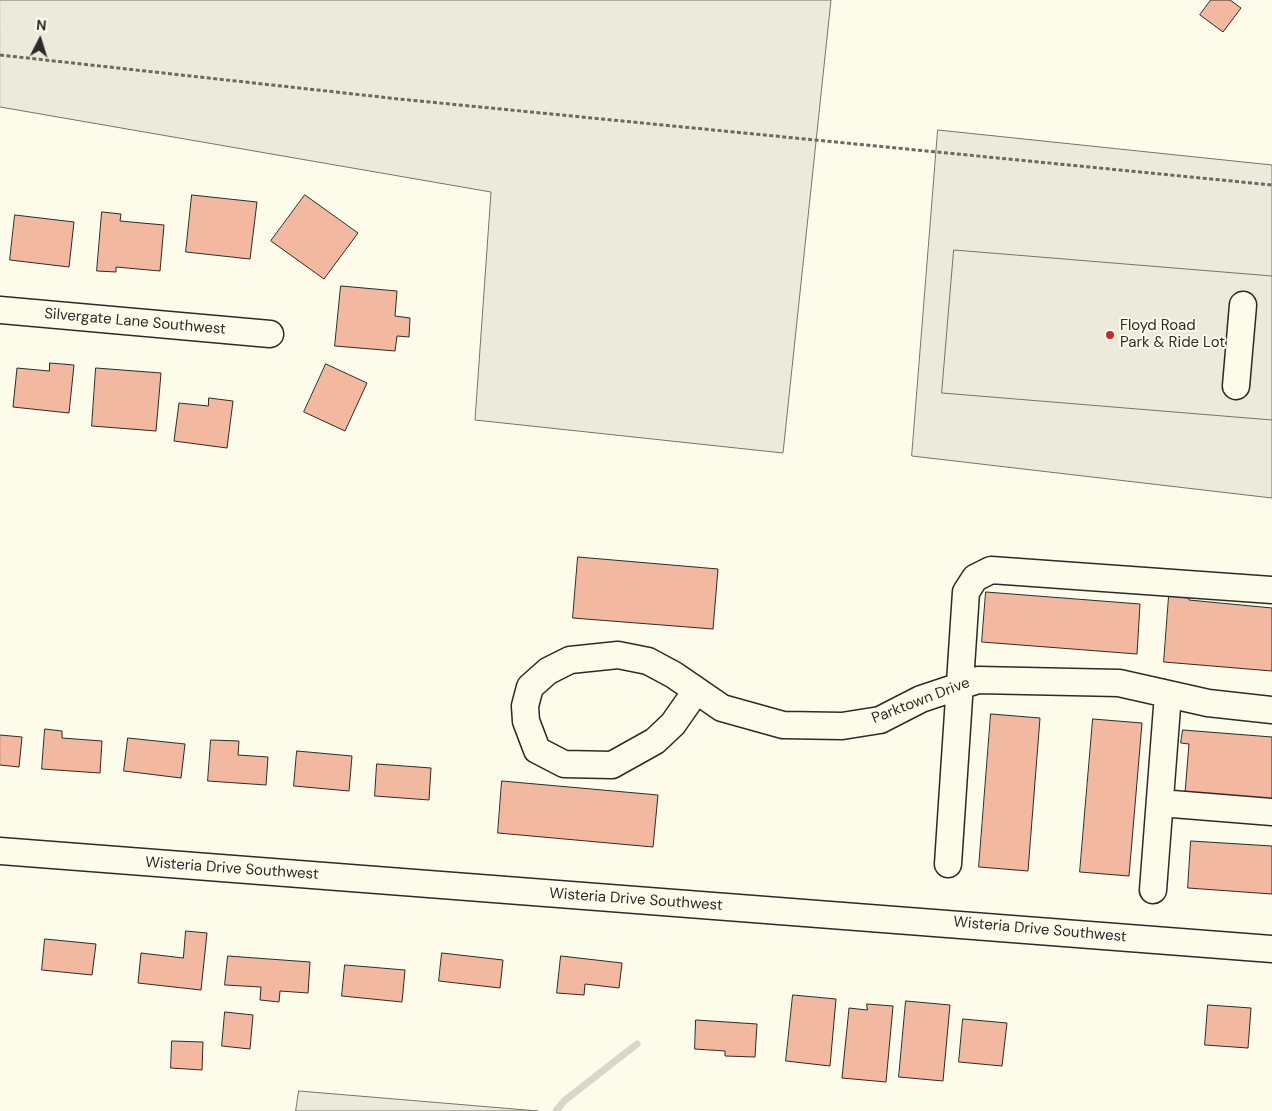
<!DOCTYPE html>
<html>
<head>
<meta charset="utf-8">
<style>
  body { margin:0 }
  #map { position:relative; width:1272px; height:1111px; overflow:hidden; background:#fdfbea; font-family:"DM Sans",sans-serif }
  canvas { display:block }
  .north { position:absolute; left:15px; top:15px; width:50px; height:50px; -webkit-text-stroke:4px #fdfbea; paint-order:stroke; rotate:5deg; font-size:14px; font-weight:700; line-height:20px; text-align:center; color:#2b2b2b }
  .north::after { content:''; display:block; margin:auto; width:18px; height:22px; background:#2b2b2b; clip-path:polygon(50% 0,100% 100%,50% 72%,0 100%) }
</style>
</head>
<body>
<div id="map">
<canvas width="1272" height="1111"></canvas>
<div class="north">N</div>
</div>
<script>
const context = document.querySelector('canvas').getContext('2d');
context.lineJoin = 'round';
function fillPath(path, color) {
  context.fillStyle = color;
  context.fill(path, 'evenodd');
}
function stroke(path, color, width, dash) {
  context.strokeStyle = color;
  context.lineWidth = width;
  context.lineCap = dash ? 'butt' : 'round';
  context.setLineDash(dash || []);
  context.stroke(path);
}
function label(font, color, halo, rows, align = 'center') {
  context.font = font + ' "DM Sans",sans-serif';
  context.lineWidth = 4;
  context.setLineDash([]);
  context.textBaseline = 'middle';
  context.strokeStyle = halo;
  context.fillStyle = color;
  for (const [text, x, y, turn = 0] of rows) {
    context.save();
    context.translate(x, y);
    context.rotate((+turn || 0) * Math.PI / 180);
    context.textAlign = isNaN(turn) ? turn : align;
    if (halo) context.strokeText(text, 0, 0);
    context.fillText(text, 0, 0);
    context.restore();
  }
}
const green = new Path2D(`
  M0,0H831L783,453L475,420L491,192L0,107Z
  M938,130L1272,165V498L912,456Z
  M299,1091L538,1111H296Z`);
fillPath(green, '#ecebdb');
stroke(green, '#74746e', 1);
const parking = new Path2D(`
  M954,250L1272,276V420L942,393Z`);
fillPath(parking, '#eceadb');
stroke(parking, '#74746e', 1);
stroke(new Path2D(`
  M556,1111L564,1101L637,1044`), '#d8d7c9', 7);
const building = new Path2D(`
  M1211,0H1230L1241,8L1223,32L1200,15Z
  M192,195L257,202L250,259L186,252Z
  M305,195L358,233L324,279L271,241Z
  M102,212L121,214L120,221L164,225L160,271L116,267V272L97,271Z
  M15,215L74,222L69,267L10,260Z
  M341,286L397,291L395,316L410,318L409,337L397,336L395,351L335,346Z
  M50,363L74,365L69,413L13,407L17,368L49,371Z
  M326,364L367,383L345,431L304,412Z
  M96,368L161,373L156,431L92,426Z
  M209,398L233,401L227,448L174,441L179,403L208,406Z
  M578,557L718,569L713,629L573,618Z
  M986,592L1140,604L1137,654L982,642Z
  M1169,596L1189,598V600L1272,608V671L1164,662Z
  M991,714L1040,718L1028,871L979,867Z
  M1093,719L1142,723L1129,876L1080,872Z
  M45,729L62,731V738L102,741L100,773L42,769Z
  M1183,730L1272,737V800L1185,793L1189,744L1181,743Z
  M0,735L22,737L19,767L0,765Z
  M128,738L185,744L181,778L124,771Z
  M211,740L239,741L238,755L268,757L266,785L208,781Z
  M297,751L352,756L349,791L294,786Z
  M377,764L431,768L429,800L375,796Z
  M502,781L658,795L653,847L498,833Z
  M1191,841L1272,846V894L1188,888Z
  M186,931L207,933L201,990L138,983L141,953L183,958Z
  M45,939L96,944L92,975L42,970Z
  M442,953L503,960L500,988L439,981Z
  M228,956L310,962L308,993L280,991L279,1002L260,1000L261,987L225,985Z
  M561,956L622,963L619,988L585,984L584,995L557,993Z
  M345,965L405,970L402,1002L342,996Z
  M793,995L836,999L830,1066L786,1061Z
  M906,1001L950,1005L943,1081L899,1077Z
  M867,1004L893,1006L886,1082L842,1078L849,1008L867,1010Z
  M1208,1005L1251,1008L1248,1048L1205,1045Z
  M225,1012L253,1015L250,1049L222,1046Z
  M963,1019L1007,1023L1002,1066L959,1062Z
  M696,1020L757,1024L755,1057L725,1056V1051L695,1049Z
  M172,1041L203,1042L202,1070L171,1068Z`);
fillPath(building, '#f2b8a0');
stroke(building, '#2b2b2b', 1);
const minor = new Path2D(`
  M0,310L270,334
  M1236,386L1243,305
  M696,691L673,724L655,741L612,765L564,764L537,750L526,721L525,706L530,687L548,671L570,660L618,655L648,661L674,675L722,708L783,725L842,726L880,720L921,699L978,680L1119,683L1208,703L1272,710
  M1160,803L1272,812
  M0,851L1272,949
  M948,864L966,592L975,578L991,570L1272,590
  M1153,890L1168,694`);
stroke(minor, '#2b2b2b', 29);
stroke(new Path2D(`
  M0,55L399,99L1272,185`), '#6a6964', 3, [4, 2.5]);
stroke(minor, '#fdfbea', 26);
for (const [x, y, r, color] of [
  [1110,335,5,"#c62828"]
]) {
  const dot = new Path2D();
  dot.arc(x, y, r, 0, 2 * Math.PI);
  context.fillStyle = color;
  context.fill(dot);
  stroke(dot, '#fdfbea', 2);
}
label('15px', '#2b2b2b', '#fdfbea', [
  ["Silvergate Lane Southwest",135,322,5],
  ["Parktown Drive",921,701,-21],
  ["Wisteria Drive Southwest",232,869,4],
  ["Wisteria Drive Southwest",636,900,4],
  ["Wisteria Drive Southwest",1040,930,5]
]);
label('15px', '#2b2b2b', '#fdfbea', [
  ["Floyd Road",1120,326],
  ["Park & Ride Lot",1120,343]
], 'left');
</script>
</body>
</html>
